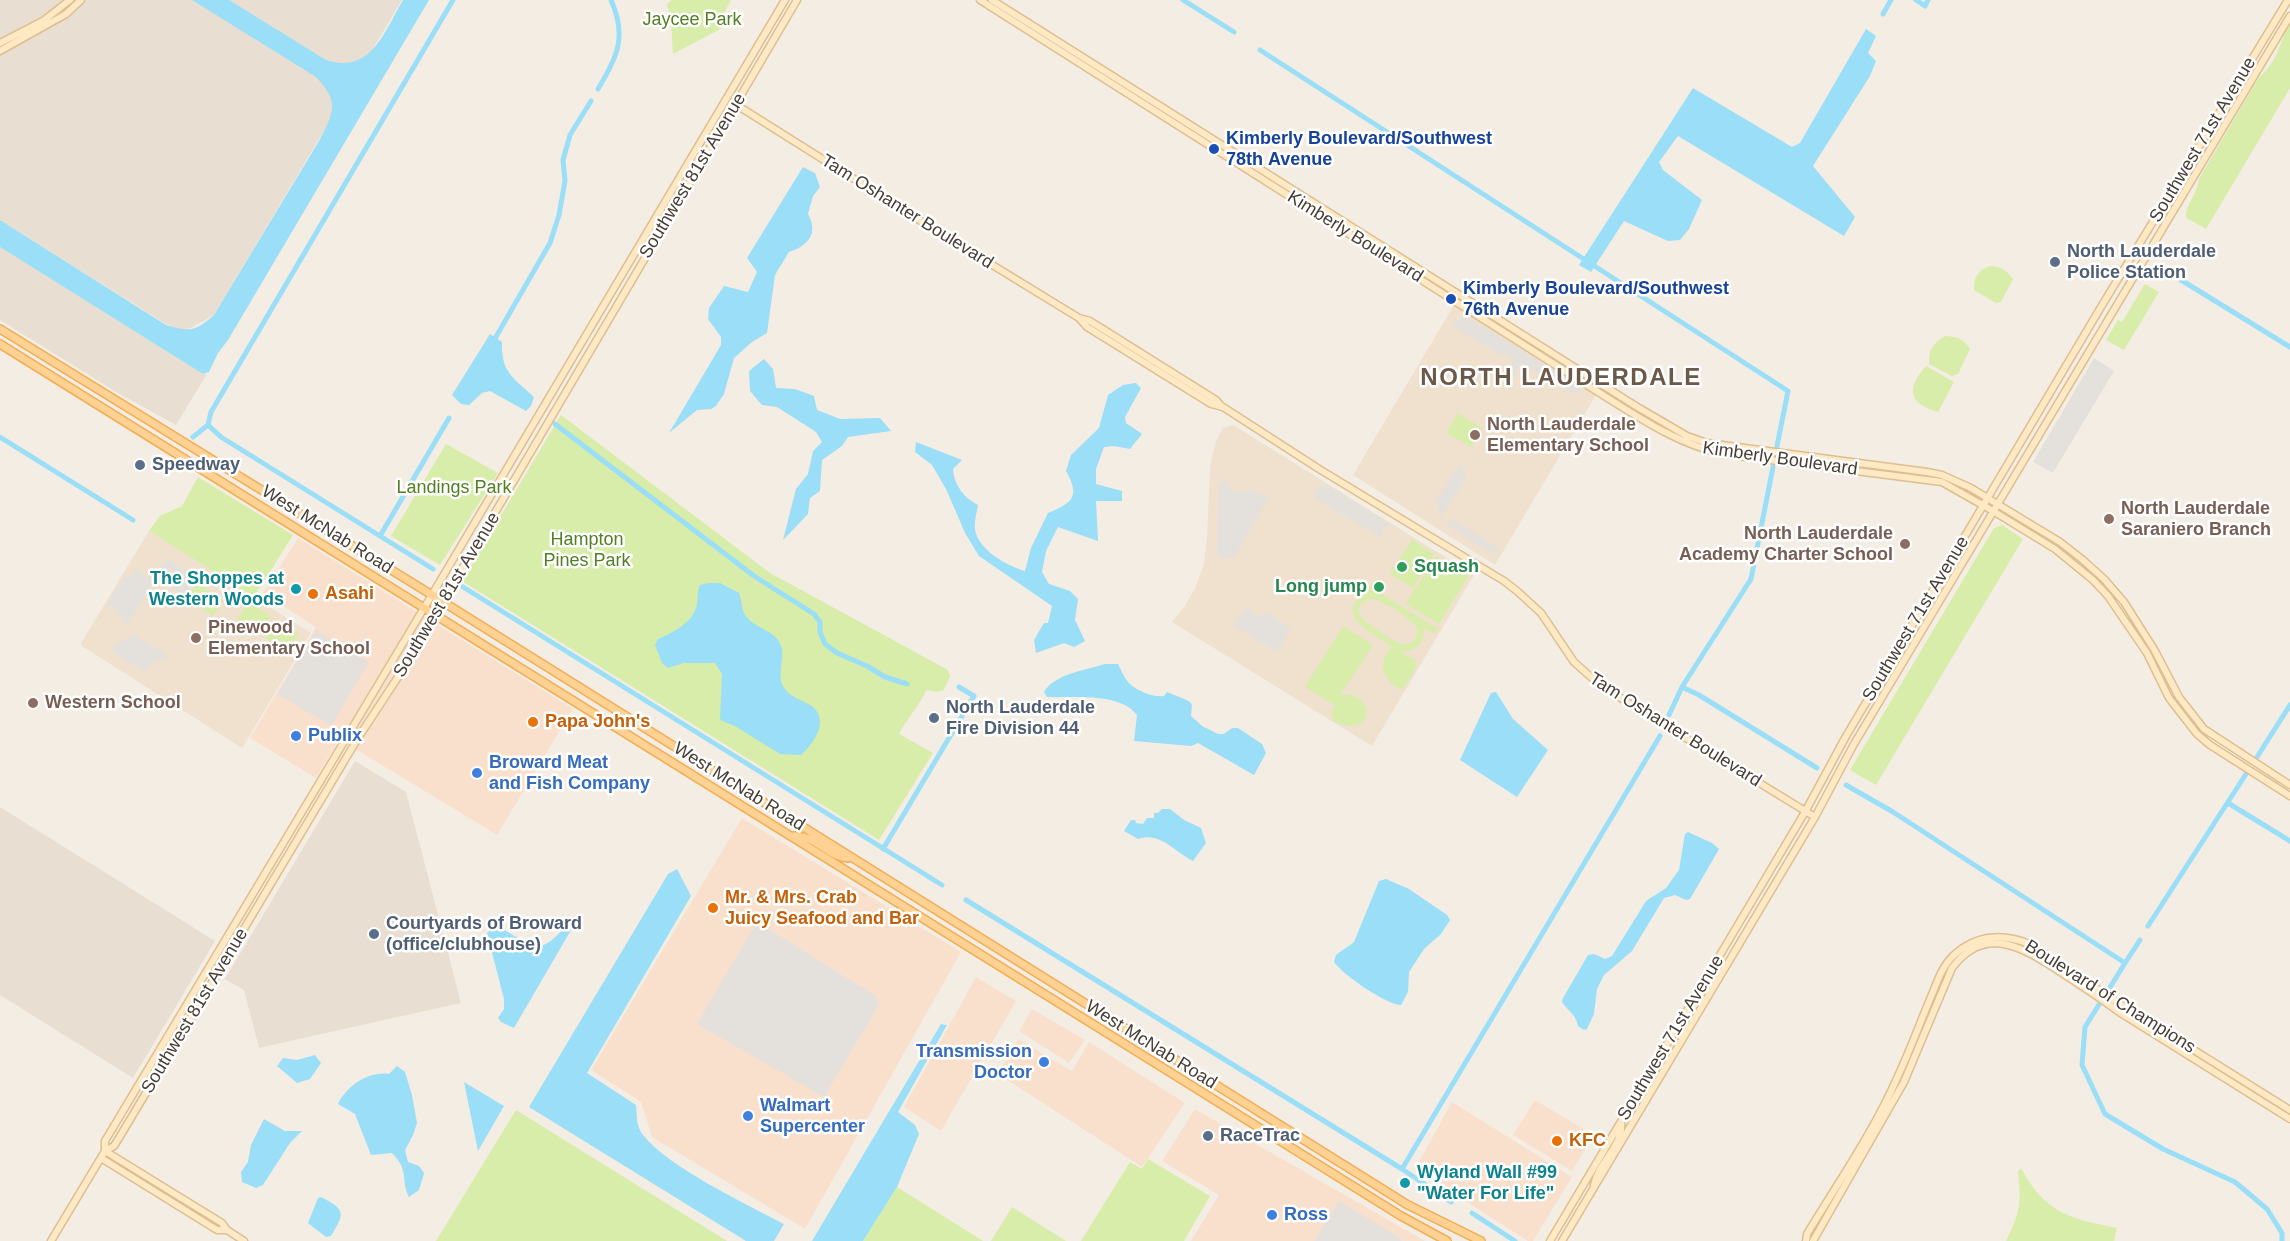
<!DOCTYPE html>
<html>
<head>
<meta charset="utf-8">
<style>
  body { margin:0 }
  canvas { display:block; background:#f4ede4 }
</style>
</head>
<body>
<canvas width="2290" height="1241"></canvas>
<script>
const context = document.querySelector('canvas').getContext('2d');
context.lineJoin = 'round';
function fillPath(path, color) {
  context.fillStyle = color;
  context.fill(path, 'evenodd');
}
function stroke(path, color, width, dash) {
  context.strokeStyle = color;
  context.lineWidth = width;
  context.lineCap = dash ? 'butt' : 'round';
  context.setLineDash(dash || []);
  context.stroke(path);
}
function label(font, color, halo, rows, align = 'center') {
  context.font = font + ' Arial,sans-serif';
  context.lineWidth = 5;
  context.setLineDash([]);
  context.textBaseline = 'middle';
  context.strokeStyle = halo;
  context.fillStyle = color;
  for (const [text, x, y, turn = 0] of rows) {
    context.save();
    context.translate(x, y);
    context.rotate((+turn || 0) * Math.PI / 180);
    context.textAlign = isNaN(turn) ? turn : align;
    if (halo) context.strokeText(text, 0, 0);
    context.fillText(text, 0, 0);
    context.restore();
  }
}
fillPath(new Path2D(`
  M0,0H402L214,315L185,331L166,324L0,220Z
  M0,247L203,374H207L176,425L118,393L0,320Z
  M355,761L406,792L461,1003L259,1048L244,990L225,979Z
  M0,807L215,941L133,1078L0,995Z`), '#e9ded2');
fillPath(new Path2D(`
  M298,538L573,709L497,835L339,739L316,778L250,738L316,627L263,593Z
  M742,818L961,952L805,1229L652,1137L641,1102L591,1070Z
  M976,977L1016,1001L941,1131L904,1107Z
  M1032,1009L1085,1040L1069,1063L1019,1031Z
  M1018,1039L1072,1071L1089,1042L1185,1103L1142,1167L998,1074Z
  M1535,1100L1594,1135L1572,1171L1513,1135Z
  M1452,1102L1572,1177L1533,1241H1528L1415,1169Z
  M1195,1109L1425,1241H1191L1219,1195L1162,1161Z`), '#f9e0cd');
fillPath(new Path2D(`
  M1454,305L1596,395L1495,565L1353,475Z
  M1233,425L1474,575L1372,746L1172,622L1184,607L1195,589L1204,564L1207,538L1210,466L1216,441L1223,428Z
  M149,531L311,633L242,748L82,646L81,643Z`), '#efe1cd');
fillPath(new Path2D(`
  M672,0H731L723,15L722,28L673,54L671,21L667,4Z
  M2290,24V88L2206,229L2186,218C2185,205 2197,195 2199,179L2258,79C2280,59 2277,46 2290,24Z
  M1990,266C2001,266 2007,271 2013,279L2001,302L1996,303L1974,290C1973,278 1978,270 1990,266Z
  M2145,284L2159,292L2124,350L2106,340L2118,320L2122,322Z
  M1945,336C1956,336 1964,339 1970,349L1958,374L1952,376L1929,364C1929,350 1932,344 1945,336Z
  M1926,366L1954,382L1938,412C1908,403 1906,389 1926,366Z
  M1458,413L1482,428L1471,447L1446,433Z
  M561,415L770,573L948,670L950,677L943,691L936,692L926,690C923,700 905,722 899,734L933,753L879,840L462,581Z
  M446,444L498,473L440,565L391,536Z
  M198,477L293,535L254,597L149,531L160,516L182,506Z
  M2002,525L2023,539L1876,785L1850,770L1994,528Z
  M1412,540L1434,554L1413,588L1390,574Z
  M1436,556L1469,575L1439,624L1406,604Z
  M1361,581L1438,629L1435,634L1424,628C1425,640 1416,654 1401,651C1393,649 1384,641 1377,637C1360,626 1338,608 1367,593L1357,587ZM1370,599C1382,599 1414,619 1418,630L1415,640C1411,643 1408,646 1402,644C1396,643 1390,638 1385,635C1374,628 1342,610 1370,599Z
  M197,583L223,600L213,616L188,599Z
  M248,602L271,616L260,635L237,620Z
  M276,620L299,634L288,652L265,638Z
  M1343,626L1373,645L1340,695C1372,688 1380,739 1334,722L1331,712L1336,703L1334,705L1305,687Z
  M1392,647L1415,660L1416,668L1402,690C1383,682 1376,662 1392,647Z
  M516,1110L727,1241H436Z
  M1148,1159L1210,1196L1184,1241H1081L1130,1162L1142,1169Z
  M2021,1168C2046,1214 2069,1218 2117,1228L2114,1241H2006C2021,1211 2021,1203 2018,1171Z
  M897,1187L983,1241H863Z
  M1012,1207L1066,1241H991Z`), '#d7eda9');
fillPath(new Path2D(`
  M1466,316L1584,389L1572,394L1521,363L1507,387L1504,377L1514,359L1504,353L1502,356L1451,325Z
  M2094,358L2114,371L2053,473L2033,462Z
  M1459,464L1467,476L1441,517L1436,501Z
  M1228,479V487L1236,492L1256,491L1259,495L1270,496L1233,558H1221L1217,553L1219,485Z
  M1326,484L1391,525L1383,528L1382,538L1315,498L1316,489Z
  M1451,518L1498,548L1495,555L1447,525Z
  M168,559L193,576V581L185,593H180L154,577L164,562Z
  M135,569L154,581L126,626L114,607L106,606L124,577H131Z
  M1246,608L1261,617L1265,612L1291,628L1277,651L1234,626Z
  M316,630L369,662L331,726L277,694Z
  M134,635L168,656L150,666L145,672L111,651L117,644Z
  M757,922L876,996L879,1005L824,1097L697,1024Z
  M1339,1201L1402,1239L1401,1241H1314Z`), '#e4e1dd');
fillPath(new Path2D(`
  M192,0H229L326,60C371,75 384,32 403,0H429L228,340L218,353L209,372L203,374L0,247V220L166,325C190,332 195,332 214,315L319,141C334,112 340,102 316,77Z
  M1866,29L1876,36L1868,53L1876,61L1870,76L1813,166L1855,217L1844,236L1678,136L1659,162L1663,170L1702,200L1689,229L1680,240L1668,241L1624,221L1591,272L1579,265L1693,88L1792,147L1800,143Z
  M803,167L815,173L820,187L813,196L808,214C819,233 808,246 789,252L775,275L767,333L752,342L734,358L724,394L716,406L711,409L697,410L669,433L721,345V337L708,319L709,308L724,286L748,292L757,272L747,258Z
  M490,334L502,342C501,373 513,377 534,397L531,406L526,411L490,391L482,393L469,405L461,404L452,395Z
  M764,359L773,369L776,388L795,389L814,396L817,410L840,419L880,418L891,431L848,437L842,446L822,460L820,491L810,498L808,514L783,540L796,489L808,474L813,451L822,442L816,432L777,407L762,405L750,391L749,371Z
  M1136,383L1141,388L1125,417L1126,423L1142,434L1130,449L1114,446L1104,447L1096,469V484L1122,491V501H1096L1098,541L1058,527L1046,551L1042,572L1049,584L1070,591L1078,599L1075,620L1085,641L1074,647L1064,643L1036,653L1034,640L1044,623H1048L1052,606L979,556L965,533L946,489L932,465L915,452L916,442L962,460L953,469C954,485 964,498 978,505C977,512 974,522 975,529C978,550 1007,566 1025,571L1031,548L1048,513C1072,503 1081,497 1066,471L1071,455L1099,428L1108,395L1123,385Z
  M709,583H720L739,593C742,600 741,608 745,615C753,627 770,629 778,640C788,653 776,672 783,686C790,699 803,699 813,707C830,722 812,745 801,755L780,754L735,726L720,720L722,674L715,663H684L668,668L662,663L655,645L658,639C674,632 693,623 697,604C698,598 697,591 700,585Z
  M1105,664H1118C1121,670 1124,677 1128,682C1135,690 1153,698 1164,696L1167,692L1189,701L1192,705L1191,716L1202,726L1218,734H1224L1232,728H1238L1262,744L1266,753L1254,775L1198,743L1191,746L1134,741L1137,715C1120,692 1073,698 1047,697L1044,692C1054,674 1087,670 1105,664Z
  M1496,692L1513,719L1548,750L1517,797L1460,760L1491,693Z
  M1162,809H1170L1184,820L1201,828L1206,843L1193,861C1175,852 1160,831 1138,839L1124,831L1131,820H1135L1136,823L1143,824L1147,818H1154V813H1158Z
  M1688,832L1712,843L1719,849L1718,851L1690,899L1686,900L1675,895L1664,898L1632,951L1604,975L1597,989L1594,1014L1587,1029L1584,1030L1578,1026C1575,1012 1569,1013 1562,1002L1563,998L1588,955L1594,954L1605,959L1612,956L1646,901L1666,888L1679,870L1685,834Z
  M677,869L691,896L587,1073L636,1105C637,1115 636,1124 641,1132C662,1164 748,1205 784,1224L774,1241H746L529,1107L668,874Z
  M1386,879L1409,889L1447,915L1450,920L1441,934L1424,949L1409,972L1408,992L1401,1005C1387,1005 1343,975 1334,962L1336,955C1342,950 1348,947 1354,942L1379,881Z
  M569,925L571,930L514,1028L501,1022L498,1018L504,1009V999L487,933C501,918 520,946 537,946C551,946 558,932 569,925Z
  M941,1024L947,1025L898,1112L915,1125L919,1134L897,1187L863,1241H812Z
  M315,1055L321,1063L310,1079L297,1083L277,1066L283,1058L297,1060Z
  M397,1066L405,1072L412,1095L417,1123L413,1135L405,1150L408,1162L419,1166L424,1173L419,1190L409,1197C400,1179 410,1171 392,1153L371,1155L355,1114L338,1104C347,1086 368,1071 389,1074Z
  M464,1082L504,1106L478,1151Z
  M264,1119L285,1131H302L290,1143L263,1185L256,1188L242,1182L241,1172L248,1162L251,1145Z
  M321,1197C346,1210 345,1213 331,1236L326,1237L308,1223L318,1198Z`), '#9adef7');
stroke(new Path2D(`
  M1183,0L1234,32
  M1916,0L1925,6L1928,0
  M1883,14L1891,0
  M1260,50L1788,391L1777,446
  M598,89C618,56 627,36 611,0
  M2181,280L2290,347
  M493,342L550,243L559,215L565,181L563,160L570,135L591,101
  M555,424L754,576L814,614L820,622V632L825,644L837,653L867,666L885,677L907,684
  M0,437L133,520
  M193,437L208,425
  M380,536L449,418
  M433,569L221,437L208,425L211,412L453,0
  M463,587L942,885
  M1682,687L1751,579L1773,467
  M1669,715L1682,687L1699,695L1817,768
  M2257,757L2290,705
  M1846,785L1893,812L2125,963L2109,989
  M2228,803L2290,841
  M883,849L974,696L959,687
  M966,900L1402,1169L1451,1202
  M2148,926L2246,774
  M2125,963L2140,940
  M2100,1003L2085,1027L2082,1065L2105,1114L2163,1149L2235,1182L2267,1209L2282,1233V1241
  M1402,1169L1660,736
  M1472,1213L1515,1241`), '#9adef7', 5);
const secondary = new Path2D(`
  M980,0L1598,392C1638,417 1677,444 1723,454L1942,482L1993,511L2055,549L2093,580L2108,596L2147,653L2169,698L2197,734L2210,745L2290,796
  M992,0L1639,408L1687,436L1707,443L1927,472L1942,475L1971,488L2060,542L2083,560L2104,579L2124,602L2155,651L2179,697L2204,729L2290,785
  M0,43L43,21L70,0
  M0,51L66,14L81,0
  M735,104L932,228L1079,318L1090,321L1216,400L1222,407
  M1079,318L1087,327L1211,404L1223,407L1319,469L1504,581L1517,591L1541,613L1574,662L1601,686L1815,817
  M105,1151V1141L436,588L785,0
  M105,1151L222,1223L227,1230L244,1241
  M101,1158L217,1230H227
  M1594,1185C1598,1163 1624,1145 1621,1122
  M51,1241L105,1151L114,1146L119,1138L358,738L400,674L797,0
  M1550,1241L1805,812L1845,738L2101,307L2288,0
  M1562,1241L1815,817L1854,744L2290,16
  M1806,1241L1807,1234C1838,1183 1874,1131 1898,1076C1911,1048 1921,1020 1933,992C1938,979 1943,966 1953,956C1976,934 2004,933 2032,945L2117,1002L2290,1110
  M1813,1241L1904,1082L1952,968C1987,921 2028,951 2065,975C2083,987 2101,998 2119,1012L2290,1119`);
const primary = new Path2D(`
  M0,329L432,595L1408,1205L1481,1241
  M0,344L1401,1216L1447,1241
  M794,836C817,835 827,857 848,858`);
stroke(secondary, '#dcbf91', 9);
stroke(primary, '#f0ae57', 10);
stroke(secondary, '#ffe9c4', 6);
stroke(primary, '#ffd293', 7);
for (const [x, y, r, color] of [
  [1214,149,6,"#1a4fb4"],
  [2055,262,6,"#5c6f8a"],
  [1451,299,6,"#1a4fb4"],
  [1475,435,6,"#8d6e63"],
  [140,465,6,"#5c6f8a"],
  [2109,519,6,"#8d6e63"],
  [1905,544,6,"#8d6e63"],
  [1402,567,6,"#2e9e5b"],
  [1379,587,6,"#2e9e5b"],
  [296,589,6,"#0f9aa8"],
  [313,594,6,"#e8710a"],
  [196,638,6,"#8d6e63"],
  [33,703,6,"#8d6e63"],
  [934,718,6,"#5c6f8a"],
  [533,722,6,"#e8710a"],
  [296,736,6,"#3f7fe0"],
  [477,773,6,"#3f7fe0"],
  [713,908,6,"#e8710a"],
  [374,934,6,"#5c6f8a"],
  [1044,1062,6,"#3f7fe0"],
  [748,1116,6,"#3f7fe0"],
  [1208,1136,6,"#5c6f8a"],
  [1557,1141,6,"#e8710a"],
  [1405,1183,6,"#0f9aa8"],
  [1272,1215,6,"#3f7fe0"]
]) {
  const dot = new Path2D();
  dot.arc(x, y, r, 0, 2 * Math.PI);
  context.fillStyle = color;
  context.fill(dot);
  stroke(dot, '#fff', 2);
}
label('18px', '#517f21', '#fff', [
  ["Jaycee Park",692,20],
  ["Landings Park",454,488],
  ["Hampton",587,540],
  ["Pines Park",587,561]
]);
label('bold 18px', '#164399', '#fff', [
  ["Kimberly Boulevard/Southwest",1226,139],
  ["78th Avenue",1226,160],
  ["Kimberly Boulevard/Southwest",1463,289],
  ["76th Avenue",1463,310]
], 'left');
label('18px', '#473d34', '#fff', [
  ["Southwest 71st Avenue",2203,140,-59],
  ["Southwest 81st Avenue",693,176,-59],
  ["Tam Oshanter Boulevard",907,212,32],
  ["Kimberly Boulevard",1355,237,32],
  ["Kimberly Boulevard",1780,459,8],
  ["West McNab Road",327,530,32],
  ["Southwest 81st Avenue",447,595,-59],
  ["Southwest 71st Avenue",1916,619,-59],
  ["Tam Oshanter Boulevard",1675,730,32],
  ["West McNab Road",739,787,32],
  ["Boulevard of Champions",2110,997,32],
  ["Southwest 81st Avenue",195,1011,-59],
  ["Southwest 71st Avenue",1671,1038,-59],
  ["West McNab Road",1151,1045,32]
]);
label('bold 18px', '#4e5e75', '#fff', [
  ["North Lauderdale",2067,252],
  ["Police Station",2067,273],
  ["Speedway",152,465],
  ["North Lauderdale",946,708],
  ["Fire Division 44",946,729],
  ["Courtyards of Broward",386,924],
  ["(office/clubhouse)",386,945],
  ["RaceTrac",1220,1136]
], 'left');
label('bold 18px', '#785e54', '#fff', [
  ["North Lauderdale",1487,425],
  ["Elementary School",1487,446],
  ["North Lauderdale",2121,509],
  ["Saraniero Branch",2121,530],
  ["North Lauderdale",1893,534,"right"],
  ["Academy Charter School",1893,555,"right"],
  ["Pinewood",208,628],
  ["Elementary School",208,649],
  ["Western School",45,703]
], 'left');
label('bold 18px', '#27864d', '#fff', [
  ["Squash",1414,567],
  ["Long jump",1367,587,"right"]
], 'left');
label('bold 18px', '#0d838f', '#fff', [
  ["The Shoppes at",284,579],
  ["Western Woods",284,600],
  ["Wyland Wall #99",1417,1173,"left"],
  ["\"Water For Life\"",1417,1194,"left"]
], 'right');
label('bold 18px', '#c56008', '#fff', [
  ["Asahi",325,594],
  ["Papa John's",545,722],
  ["Mr. & Mrs. Crab",725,898],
  ["Juicy Seafood and Bar",725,919],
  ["KFC",1569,1141]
], 'left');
label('bold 18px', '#366cbe', '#fff', [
  ["Publix",308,736],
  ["Broward Meat",489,763],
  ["and Fish Company",489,784],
  ["Transmission",1032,1052,"right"],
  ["Doctor",1032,1073,"right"],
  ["Walmart",760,1106],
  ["Supercenter",760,1127],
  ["Ross",1284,1215]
], 'left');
context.letterSpacing = '1.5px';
label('bold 24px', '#6b594a', '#fff', [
  ["NORTH LAUDERDALE",1561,378]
]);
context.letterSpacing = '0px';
</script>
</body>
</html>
